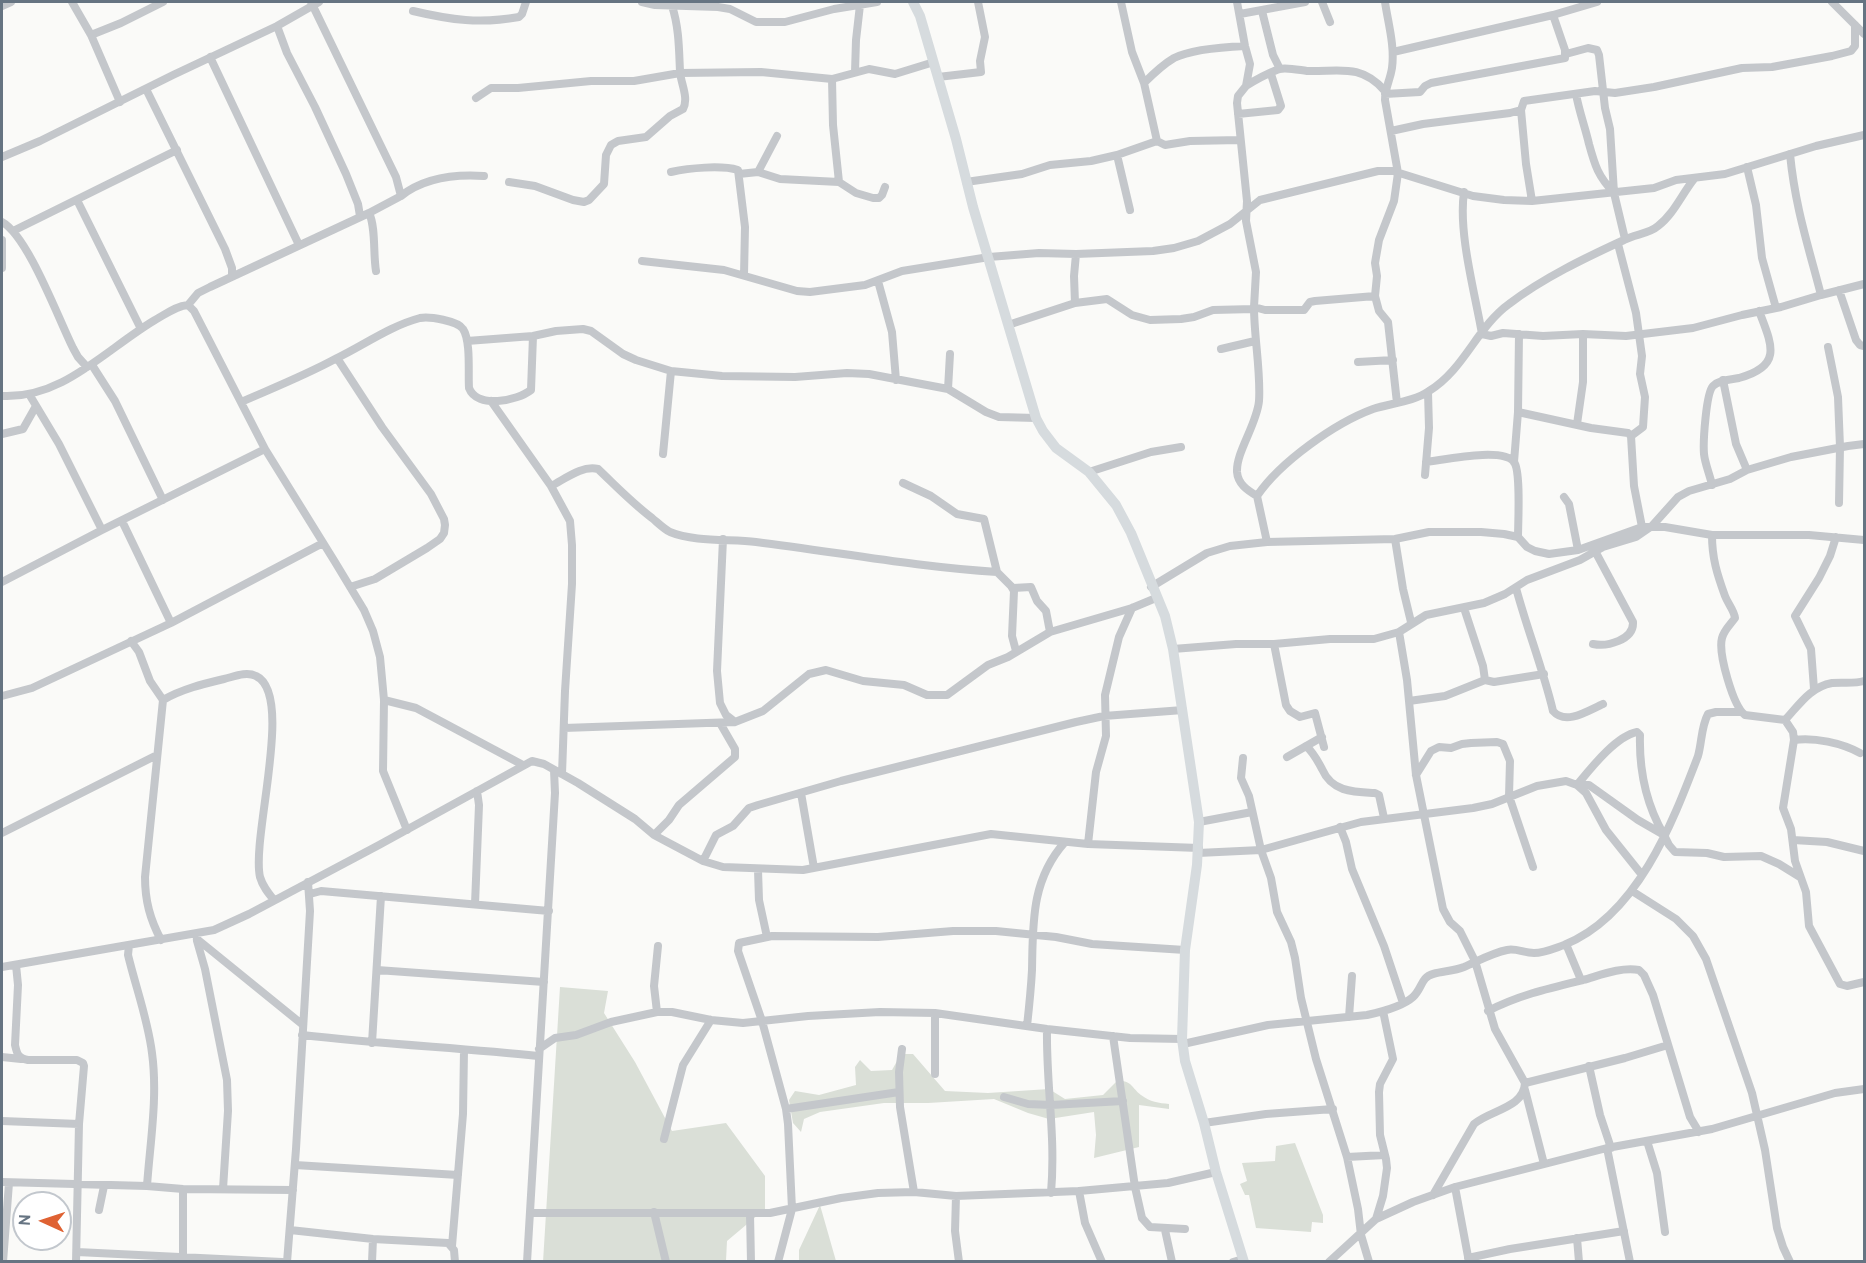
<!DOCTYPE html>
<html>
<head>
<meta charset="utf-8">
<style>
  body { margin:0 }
  #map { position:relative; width:1866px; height:1263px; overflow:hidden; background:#fafaf8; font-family:Overpass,sans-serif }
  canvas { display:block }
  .frame { position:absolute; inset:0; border:3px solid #667482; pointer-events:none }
  .north { position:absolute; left:12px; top:1191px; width:60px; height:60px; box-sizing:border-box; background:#fff; border:2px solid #c2c7cd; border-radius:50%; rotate:273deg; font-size:16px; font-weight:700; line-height:24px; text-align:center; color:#667482 }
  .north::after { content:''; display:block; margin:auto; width:21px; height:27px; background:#df6233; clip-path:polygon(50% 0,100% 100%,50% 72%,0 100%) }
</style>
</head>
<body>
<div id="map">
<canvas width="1866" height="1263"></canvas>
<div class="frame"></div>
<div class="north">N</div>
</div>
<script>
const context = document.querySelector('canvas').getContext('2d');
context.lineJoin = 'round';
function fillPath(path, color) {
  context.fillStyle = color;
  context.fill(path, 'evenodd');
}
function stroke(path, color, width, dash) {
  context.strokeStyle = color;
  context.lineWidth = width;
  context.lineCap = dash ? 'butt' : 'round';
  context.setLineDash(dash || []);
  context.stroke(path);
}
fillPath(new Path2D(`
  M560,987L608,991L604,1013L635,1062L672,1131L726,1123L765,1176V1209L727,1241L726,1261L543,1262Z
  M901,1054H913L945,1091L988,1093L1049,1089L1065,1099L1103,1095L1118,1080C1133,1082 1131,1087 1141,1095C1150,1102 1159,1103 1169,1104V1109L1139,1105V1147L1094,1158L1096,1135L1094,1112L1049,1119L1028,1113L994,1099L928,1103H884L820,1112L804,1119L801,1132L793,1123L789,1100L795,1091L819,1095L856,1085L855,1067L860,1060L871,1071L892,1070Z
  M1295,1143L1323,1215V1223L1312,1222L1311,1232L1256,1228L1249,1195H1245L1240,1184L1247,1181L1242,1163L1275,1161L1276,1146Z
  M820,1205L836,1261L799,1262V1250Z`), '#dadfd7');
stroke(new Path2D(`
  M72,2L91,35L120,102
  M642,2L655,5L718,7L730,9L756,22H785L834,9L877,2
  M1121,2L1132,52L1144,83
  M1237,2L1245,46L1250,64L1246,86L1238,96L1237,103L1247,201L1246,221L1256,272L1254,307L1265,310H1304L1310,302L1315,301L1375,296
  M1322,2L1330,22
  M1385,2C1388,23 1395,46 1392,68C1390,81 1385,87 1385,100L1398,173L1394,201L1379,240L1375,263L1377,276L1375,296L1379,311L1388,322L1397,403
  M1832,2L1864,34
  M2,6L11,2
  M413,11C451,20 480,24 519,17L522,14L526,2
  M1262,11L1273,55L1280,69
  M1240,14L1305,2
  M277,26L287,53L315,107L346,174L358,204L360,216
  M91,35L121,23L163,2
  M1393,52L1553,15L1597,2
  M1566,54L1588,48L1597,50L1599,55L1605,108L1610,129L1614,193L1625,239
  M210,57L299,245
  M855,72L856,40L860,5
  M938,77L981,72L980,61L985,37L978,2
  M832,79L833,125L839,182
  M1246,86C1255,80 1269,73 1279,69C1287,67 1299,70 1307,71C1338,72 1360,63 1384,90
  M146,89L225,249L232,268V276
  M1385,94L1420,92L1425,86L1431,83L1565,58V50L1553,15
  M1576,94C1579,111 1585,127 1589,144C1595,166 1598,176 1614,193
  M476,98L491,88H518L591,81H634L680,73L761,72L832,79L869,69L895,74L934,62
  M1521,110L1526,164L1532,201
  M1238,114L1278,110L1281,106L1271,74
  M1391,131L1423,124L1510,113L1521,110L1524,101L1595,91L1615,93L1654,87L1742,68L1772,67L1832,56L1851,51L1855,46V25
  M1240,140L1190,141L1165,145L1157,141L1144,83C1153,74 1162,65 1174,58C1192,49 1224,47 1245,46
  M1790,154C1795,206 1808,245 1821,295
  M1117,155L1157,141
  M2,157L40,141L173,75L277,26L319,2
  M1747,167L1756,205L1762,258L1776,308
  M671,172C689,168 721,165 738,170L745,227L744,275
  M758,172L777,136
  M739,174L758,172L780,179L839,182L856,193L873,198H879L882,195L885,187
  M509,182L535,186L573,200L584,202L589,200L604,184L606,155L611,145L618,141L646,137L670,116L683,109C689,98 681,84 680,72C679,49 679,27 672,6
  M966,182L1022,174L1050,165L1091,161L1117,155L1130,210
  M1464,192C1458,233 1475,293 1482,334L1491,336L1503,333L1543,336L1583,334L1626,336L1693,328L1742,315L1781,307L1821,295L1864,284
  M401,196C425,177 455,174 484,176
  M77,200L141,329
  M369,213C376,227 373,254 376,271
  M2,222C28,236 58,318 73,348L78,357L87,367
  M13,231L177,150
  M2,240V268
  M1618,244L1636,313L1642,356L1640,374L1645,397L1643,427L1631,436
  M642,261L724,270L797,291L810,292L865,285L902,271L989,257L1039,253L1076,254L1153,251L1174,248L1198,241L1230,224L1260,200L1378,171H1393L1473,196L1504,200L1532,201L1654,188L1676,180L1725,174L1816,146L1864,135
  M878,281L892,332L896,380
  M1839,290L1856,340L1860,345L1864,346
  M1075,303L1074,276L1076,254
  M188,305L198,293L210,287L369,213L401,196L396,177L311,2
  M1254,307C1254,337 1261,373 1259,401C1257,424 1236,452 1237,472C1238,484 1247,490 1257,496
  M1008,325L1075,303L1107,299L1132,315L1150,320L1181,319L1194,317L1213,310L1254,309
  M467,341L533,336L556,331L583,329L591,331L623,354L636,360L671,371L722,376L795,377L847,373L869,374L948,389L986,412L999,417L1036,418
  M1828,347L1838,397L1840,447L1839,503
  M1221,349L1255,341
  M337,358L382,427L431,494L444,519L445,525L444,533L440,539L427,548L375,579L350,587
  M1358,362L1393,360
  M92,365L115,401L163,500
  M1723,380L1736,444L1747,470
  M948,389L950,354
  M29,394L59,444L102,530
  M2,396C63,399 106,349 155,320C166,314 176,306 188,305L194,311L265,449L335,562L364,610L373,631L380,657L384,700L383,771L407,830
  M491,401L551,486L570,521L572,545V584L565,691L562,774
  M241,402C273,388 306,375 337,358C364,345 390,326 420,318C429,316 458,321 463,329C471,341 468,373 469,388C477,409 517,401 531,390L533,336
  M1518,412L1591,428L1628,433L1631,436L1634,486L1642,527
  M1577,424L1583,382V334
  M2,434L23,429L36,406
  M663,454L671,371
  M1426,462C1444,460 1503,447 1514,462C1521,471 1518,524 1518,537
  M1514,462L1518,412L1519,334
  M1089,472L1151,452L1181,447
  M1425,475L1429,428L1428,392
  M903,483L931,496L957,514L984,519L997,572L1011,586L1014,591L1012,636L1016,651
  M1712,485C1710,475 1705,464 1704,454C1703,442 1706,393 1713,386C1720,379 1730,380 1739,378C1783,366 1772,345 1759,311
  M551,486C565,479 582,465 598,469C617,487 631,502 652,518C658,523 664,529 670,532C694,542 730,539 756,542C837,552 916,567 997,572
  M1564,497L1569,504L1578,550
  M122,521L171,623
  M1712,535C1712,558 1717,574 1725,596C1728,604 1734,610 1735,618C1730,625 1724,630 1722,638C1718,653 1733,706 1745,715L1785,720L1793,732L1794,740L1783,808L1791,829L1795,861L1806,892L1809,926L1840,984L1847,986L1864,982
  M723,539L717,671L720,703L726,715L735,722
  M1395,539L1403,589L1411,622
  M1267,542L1257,496C1280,462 1335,423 1373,409C1391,403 1413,402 1429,391C1464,370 1477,327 1509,304C1543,278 1585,258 1624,240C1635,234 1649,234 1658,226C1673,215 1682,194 1694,179
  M2,582L102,530L265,449
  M1151,587L1207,553L1230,546L1267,542L1395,539L1429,532H1481L1504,534L1518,537L1527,547L1535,551L1549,554L1578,550L1642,527H1665L1712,535H1809L1864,540
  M1013,588L1031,587L1037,601L1046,611L1050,632
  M1516,588C1527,629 1543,669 1553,711C1566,726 1589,710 1603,704
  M1399,632L1407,680L1416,775L1443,909L1450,922L1460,931L1475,961L1495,1029L1525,1083C1524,1108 1490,1110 1474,1124L1433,1195
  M131,641L139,652L150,681L163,700L145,877C145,901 150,919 161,940
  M1274,644L1286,705L1290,711L1300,717L1315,713L1324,747
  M1593,644C1607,647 1634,640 1633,622L1595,551
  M1173,649L1236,644H1274L1330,639H1374L1399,632L1426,615L1484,603L1505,594L1527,580L1580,560L1603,547L1636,537L1652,526L1678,497L1689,491L1730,479L1747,470L1791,457L1848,446L1864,444
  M1485,680L1494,682L1544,674
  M1814,689L1811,649L1795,616L1819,578L1830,556L1836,537
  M2,696L32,688L171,623L323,543
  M163,700C182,689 203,684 224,679C233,677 246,671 256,676C295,694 251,837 260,877C263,887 268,893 274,900
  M384,700L416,708L523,765
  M1409,701L1445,696L1485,680L1483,666L1464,608
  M1785,720C1799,705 1810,687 1832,683C1843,682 1854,684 1864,681
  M564,728L735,722L763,711L809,674L826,670L863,681L904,685L927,695H947L988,665L1008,657L1050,632L1132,608L1156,598
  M1794,740C1814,737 1842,743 1860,753
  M1306,746C1314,753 1317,760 1322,769C1332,792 1353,792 1375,793L1379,795L1384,818
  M1287,757L1322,737
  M1243,758L1241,778L1249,796L1261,850L1271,878L1277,912L1291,942L1295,958L1301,998L1316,1059L1347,1157L1358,1209L1361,1235L1369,1262
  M1416,775L1431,751L1439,747L1451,748L1462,744L1471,743L1497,742L1503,744L1510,761L1509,796L1533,867
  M1577,785H1589L1638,820L1664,835L1669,845L1675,852L1707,853L1724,857L1761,856L1779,864L1800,877
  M1577,785C1591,768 1616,736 1637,732L1640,735C1639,771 1646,804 1664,835
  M801,793L814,868
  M1199,822L1252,812
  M1340,827L1346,842L1352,869L1384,946L1403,1003
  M2,833L157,755
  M654,835L669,820L679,805L735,757V749L720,723
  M1793,840L1827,842L1864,851
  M1088,844L1096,772L1106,736L1105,695L1119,637L1132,608
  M1198,853L1261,850L1361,822L1473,808L1492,804L1537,786L1566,781L1577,785L1586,793L1606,830L1642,875
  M703,861L716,835L733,826L749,808L758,805L841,781L1076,722L1104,716L1183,710
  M758,870L759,900L767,937
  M1632,891L1676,919L1693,936L1706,959L1752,1093L1765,1150L1777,1228L1783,1247L1790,1262
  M310,894L321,891L549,911
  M475,904L479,805L477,791
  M197,939L303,1025
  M197,941L205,969L227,1080L228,1111L223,1189
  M1566,944L1581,980
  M129,945L128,955C136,988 148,1020 152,1053C158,1097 150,1143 147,1186
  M16,965L18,985L15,1045C17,1054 18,1058 28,1060H77L83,1063L84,1066L79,1124L76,1262
  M2,967L214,930L249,914L379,845L532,761L544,764L578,783L635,819L654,835L703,861L723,867L803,870L991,834L1088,844L1199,848
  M377,970L544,982
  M1488,1011C1519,995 1550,988 1583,980C1601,975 1620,967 1639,970L1644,975L1653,995L1690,1117L1699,1132
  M657,1012L654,986L658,946
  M1349,1017L1352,976
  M1027,1026C1029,1008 1031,989 1032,970C1033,923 1031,880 1065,842
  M1047,1029C1046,1085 1056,1136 1051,1193
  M302,1035C381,1044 460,1048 538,1056
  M1113,1036L1135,1187L1142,1218L1150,1227L1185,1229
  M372,1043L381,896
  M1183,1044L1268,1025L1367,1015C1381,1012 1402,1007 1413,997C1422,989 1421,977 1433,974C1444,971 1454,971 1464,967C1478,961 1492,953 1507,950C1516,948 1524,953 1534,953C1544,953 1555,948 1564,945C1637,916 1672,824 1698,756C1702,742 1701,727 1708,714L1716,712H1741
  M539,1049L555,1038L576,1035L611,1022L657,1012H672L711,1020L743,1023L808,1016L880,1012L935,1013L1047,1029L1130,1038L1182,1039
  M902,1049L899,1072L900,1107L914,1192
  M2,1057L21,1059
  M1589,1066L1600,1115L1611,1148
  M935,1074V1013
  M1525,1083L1625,1058L1668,1045
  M1525,1090L1544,1164
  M1004,1097L1028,1104L1051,1105L1123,1101
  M786,1109L899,1092
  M2,1121L79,1124
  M1204,1123L1266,1114L1333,1109
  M664,1139L683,1065L711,1020
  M1647,1141L1657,1173L1665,1232
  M1607,1148L1630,1262
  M1347,1157L1385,1155
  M295,1165L458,1175
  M2,1182L147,1186L183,1189L293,1190
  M1455,1187L1469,1262
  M183,1189V1256
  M1079,1191L1085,1223L1102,1262
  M956,1196L955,1231L959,1262
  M99,1210L104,1186
  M654,1212L666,1262
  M530,1213H770L841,1198L878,1193L914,1192L956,1196L1079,1191L1168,1183L1216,1172
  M750,1214L751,1262
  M1376,1219L1383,1196L1387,1168L1386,1159L1380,1135L1379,1092L1380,1084L1393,1059L1383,1011
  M290,1230L373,1239L448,1243L454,1250L455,1262
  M1165,1230L1172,1262
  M1577,1238L1579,1262
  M452,1246L463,1114L464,1050
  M77,1252L282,1262
  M1468,1258L1510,1249L1624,1231
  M3,1262L9,1183
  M287,1262L296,1149L310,911L308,882
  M372,1262L373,1239
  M527,1262L555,793L554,770
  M778,1262L792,1209L788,1124L786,1109L762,1021L738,951L739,943L772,936L878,937L953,931H996L1056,937L1092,944L1185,950
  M1233,1262L1243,1259
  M1329,1262L1376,1219L1413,1202L1455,1187L1607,1148L1712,1129L1835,1093L1864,1089`), '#c4c7cb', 8);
stroke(new Path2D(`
  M913,2L920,16L956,139L973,207L1036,418L1043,431L1056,448L1089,472L1116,505L1131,533L1165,616L1173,649L1199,822L1197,865L1185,950L1182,1039L1185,1061L1204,1123L1216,1172L1244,1262`), '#d6dbde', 10);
</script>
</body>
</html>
